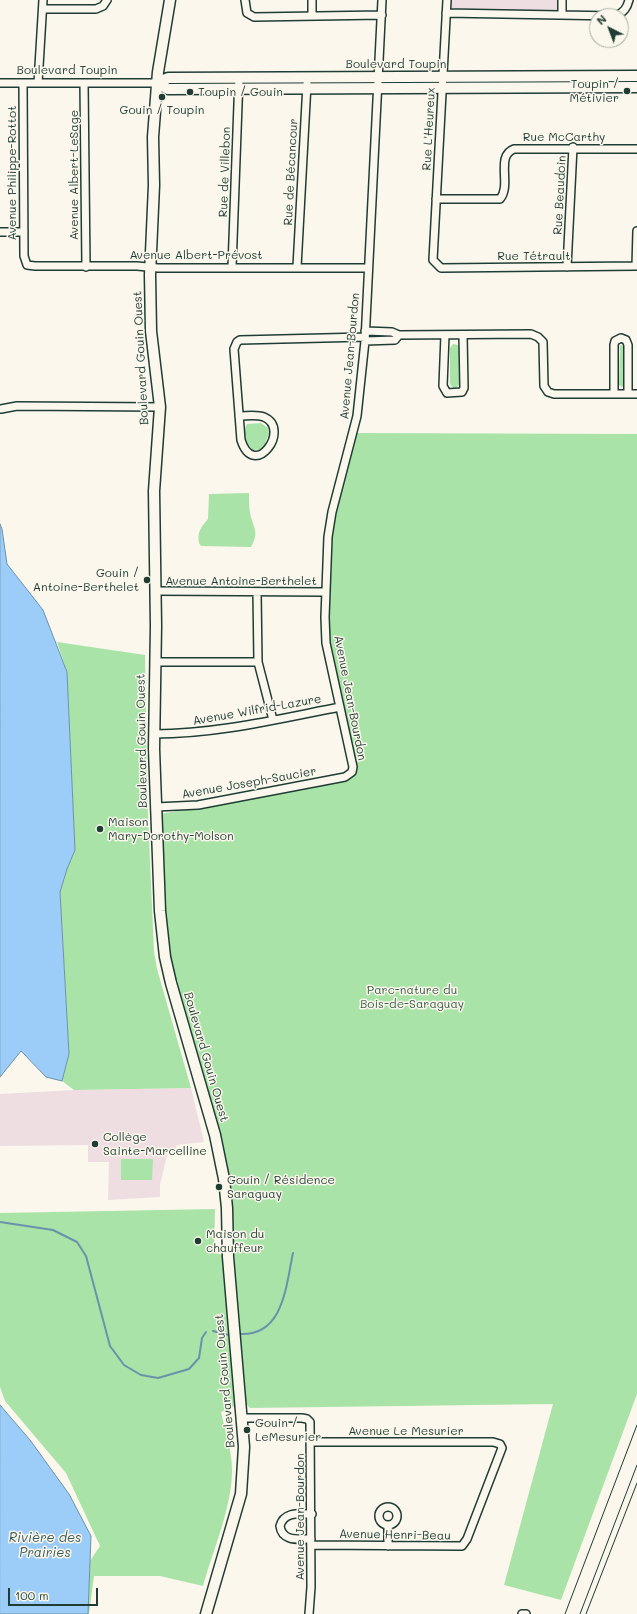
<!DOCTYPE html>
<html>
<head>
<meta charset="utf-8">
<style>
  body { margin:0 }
  #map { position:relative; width:637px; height:1614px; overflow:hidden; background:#fbf7ec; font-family:Mali,sans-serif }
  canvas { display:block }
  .north { position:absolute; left:589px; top:8px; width:40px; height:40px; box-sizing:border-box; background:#fbf7ec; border:1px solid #a3ada2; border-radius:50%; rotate:318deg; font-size:11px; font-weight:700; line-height:16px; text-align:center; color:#1f3d34 }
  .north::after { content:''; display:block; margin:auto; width:14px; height:18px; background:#1f3d34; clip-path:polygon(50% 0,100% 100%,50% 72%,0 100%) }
  .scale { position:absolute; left:8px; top:1588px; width:90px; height:18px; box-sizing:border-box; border:2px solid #1f3d34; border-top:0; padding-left:5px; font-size:12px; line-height:14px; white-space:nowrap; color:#1f3d34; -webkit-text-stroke:3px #fbf7ec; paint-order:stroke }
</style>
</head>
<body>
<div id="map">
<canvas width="637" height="1614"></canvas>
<div class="north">N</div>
<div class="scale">100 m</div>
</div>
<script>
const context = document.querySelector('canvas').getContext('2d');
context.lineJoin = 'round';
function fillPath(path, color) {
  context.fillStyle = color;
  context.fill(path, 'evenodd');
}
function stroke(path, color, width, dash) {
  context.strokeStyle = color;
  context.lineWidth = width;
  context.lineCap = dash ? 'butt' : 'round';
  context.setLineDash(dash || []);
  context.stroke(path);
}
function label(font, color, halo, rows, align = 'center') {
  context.font = font + ' Mali,sans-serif';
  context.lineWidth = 3;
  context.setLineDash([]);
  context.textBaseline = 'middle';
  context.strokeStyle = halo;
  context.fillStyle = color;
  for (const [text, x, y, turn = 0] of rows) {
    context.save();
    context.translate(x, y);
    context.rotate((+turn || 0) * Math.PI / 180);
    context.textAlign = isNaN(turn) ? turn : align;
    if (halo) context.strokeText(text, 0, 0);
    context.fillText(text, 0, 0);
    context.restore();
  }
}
fillPath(new Path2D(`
  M447,0H562V15L446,13Z
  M191,1088L204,1142L177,1145L174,1152L168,1151L160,1185V1197L108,1200L109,1162H88V1145L0,1146V1094L74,1090Z`), '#eedee2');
fillPath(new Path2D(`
  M453,79H628V84L453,85Z
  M453,344L458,345L460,349V384L455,389L452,387L450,384V348Z
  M620,345L625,346V385L622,387L619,385Z
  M261,423L268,428L269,433L263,449L253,450C246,444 242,432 247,424Z
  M357,433L637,434V1394L561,1600L504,1585L553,1404L250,1408L246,1404L238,1326L231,1194L172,973L165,931L160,814L347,781L355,774L356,764L328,630L329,556L331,533L336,504Z
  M249,493C249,500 249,507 250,513C253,528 260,531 251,547L201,546L199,543C197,532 201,527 208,519L209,494Z
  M57,642L145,655L147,793L154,952L157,969L191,1088L74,1090L62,1081L69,1054L60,892L67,869L75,850L67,672Z
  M121,1159H153L152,1180H121Z
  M215,1209L214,1253L224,1255L235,1406L221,1412C225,1431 232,1450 232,1470C232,1507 213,1550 203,1586L160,1576H94L89,1614H58L63,1601L100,1546L66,1473L5,1401L0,1387V1213Z`), '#a9e3a8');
const water = new Path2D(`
  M0,524L2,529L7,564L43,610L67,672L75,850L67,869L60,892L69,1054L62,1081L46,1077L21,1051L0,1077Z
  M0,1405L30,1440L69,1494L91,1536L88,1614H0Z`);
fillPath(water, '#9ccdf8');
stroke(water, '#6a93aa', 1);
stroke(new Path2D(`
  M0,1222L53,1230L77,1242L86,1256L110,1346L124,1365L141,1375L158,1378L189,1369L199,1358L202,1338L206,1332
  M213,1331L229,1335
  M240,1334C284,1336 286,1285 293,1253`), '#6a93aa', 2);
const street = new Path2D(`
  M245,0L247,13L254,17L382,15
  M447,0L433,260L441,268L637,266
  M43,9H96L103,6L107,0
  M446,13L616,16C624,12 627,8 629,0
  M562,15V0
  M312,16V0
  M0,83H157
  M23,83L24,256L27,265L35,266H137L158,268H368
  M38,83L43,0
  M84,83L86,267
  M436,199H500C512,185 495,156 514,149H637
  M0,232H24
  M636,266L637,231
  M232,267L239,77
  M297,267L307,84
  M567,267L573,147
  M365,331L392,332L399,335L531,334L538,337L543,342L544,386L548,392L554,394H637
  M445,335L443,386L447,393L462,392L464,388L463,335
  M365,341L395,340L399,335
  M614,394V345L615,341L621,338L626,340L628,345V394
  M1,409L17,406L160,407
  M239,416C247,416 256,414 264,417C292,429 254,481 241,440L234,349L237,342L240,340L365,337
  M155,591L326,592
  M257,592L258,662L273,720
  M155,662H258
  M154,734C217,734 278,719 340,707
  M156,807L198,805L345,777L352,772L353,767L326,643L325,617L328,537L332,512L357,416L365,341L382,0
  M242,1418H302L307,1419L310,1422L311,1587L309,1614
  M379 1516a9 9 0 1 1 18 0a9 9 0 1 1-18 0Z
  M311,1539C299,1539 282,1542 280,1526C284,1511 300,1514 312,1514
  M311,1545L462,1546L467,1539L502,1448L500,1444L493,1442H312
  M388,1546V1526
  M522,1614H526`);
const secondary = new Path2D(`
  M170,0L158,72L153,137L154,185L150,275L151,331L160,407L154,491L156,626L154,749L160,911L165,957L171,983L215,1135L224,1179L227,1208L228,1257L244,1447L241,1494L206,1614
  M157,83L168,78L637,76
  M157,83L168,89L637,87`);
stroke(street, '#1f3d34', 10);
stroke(secondary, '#1f3d34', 13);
stroke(street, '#fbf7ec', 7);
stroke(secondary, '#fbf7ec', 10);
stroke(new Path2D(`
  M565,1614L637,1425
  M580,1614L637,1465
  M586,1614L637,1483`), '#1f3d34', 1);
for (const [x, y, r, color] of [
  [627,91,4,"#1f3d34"],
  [190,92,4,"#1f3d34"],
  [162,97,4,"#1f3d34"],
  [147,580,4,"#1f3d34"],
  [100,829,4,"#1f3d34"],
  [95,1144,4,"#1f3d34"],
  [219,1187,4,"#1f3d34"],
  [198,1241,4,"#1f3d34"],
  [247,1430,4,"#1f3d34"]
]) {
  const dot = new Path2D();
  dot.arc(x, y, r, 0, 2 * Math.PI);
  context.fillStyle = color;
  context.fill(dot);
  stroke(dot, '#fbf7ec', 1.5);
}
label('12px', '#1f3d34', '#fbf7ec', [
  ["Boulevard Toupin",396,64],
  ["Boulevard Toupin",67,70],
  ["Rue L'Heureux",429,129,-87],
  ["Rue McCarthy",564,137],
  ["Rue de Villebon",225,172,-88],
  ["Rue de Bécancour",291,172,-87],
  ["Avenue Philippe-Rottot",12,173,-90],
  ["Avenue Albert-LeSage",74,175,-90],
  ["Rue Beaudoin",560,195,-87],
  ["Avenue Albert-Prévost",196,255],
  ["Rue Tétrault",534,256],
  ["Avenue Jean-Bourdon",350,356,-85],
  ["Boulevard Gouin Ouest",141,358,-93],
  ["Avenue Antoine-Berthelet",241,581],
  ["Avenue Jean-Bourdon",350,698,79],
  ["Avenue Wilfrid-Lazure",257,710,-10],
  ["Boulevard Gouin Ouest",142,741,-91],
  ["Avenue Joseph-Saucier",249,783,-10],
  ["Boulevard Gouin Ouest",206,1057,74],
  ["Boulevard Gouin Ouest",225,1381,-95],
  ["Avenue Le Mesurier",406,1431],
  ["Avenue Jean-Bourdon",300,1517,-90],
  ["Avenue Henri-Beau",395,1535,1]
]);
label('12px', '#1f3d34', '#fbf7ec', [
  ["Toupin /",619,84,"right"],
  ["Métivier",619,98,"right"],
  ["Toupin / Gouin",198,92],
  ["Gouin / Toupin",162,110,"center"],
  ["Gouin /",139,573,"right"],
  ["Antoine-Berthelet",139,587,"right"],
  ["Maison",108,822],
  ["Mary-Dorothy-Molson",108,836],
  ["Collège",103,1137],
  ["Sainte-Marcelline",103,1151],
  ["Gouin / Résidence",227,1180],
  ["Saraguay",227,1194],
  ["Maison du",206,1234],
  ["chauffeur",206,1248],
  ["Gouin /",255,1423],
  ["LeMesurier",255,1437]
], 'left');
label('12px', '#3b5e4b', '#fbf7ec', [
  ["Parc-nature du",412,990],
  ["Bois-de-Saraguay",412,1004]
]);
label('italic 13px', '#385a5b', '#fbf7ec', [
  ["Rivière des",45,1538],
  ["Prairies",45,1553]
]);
</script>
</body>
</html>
